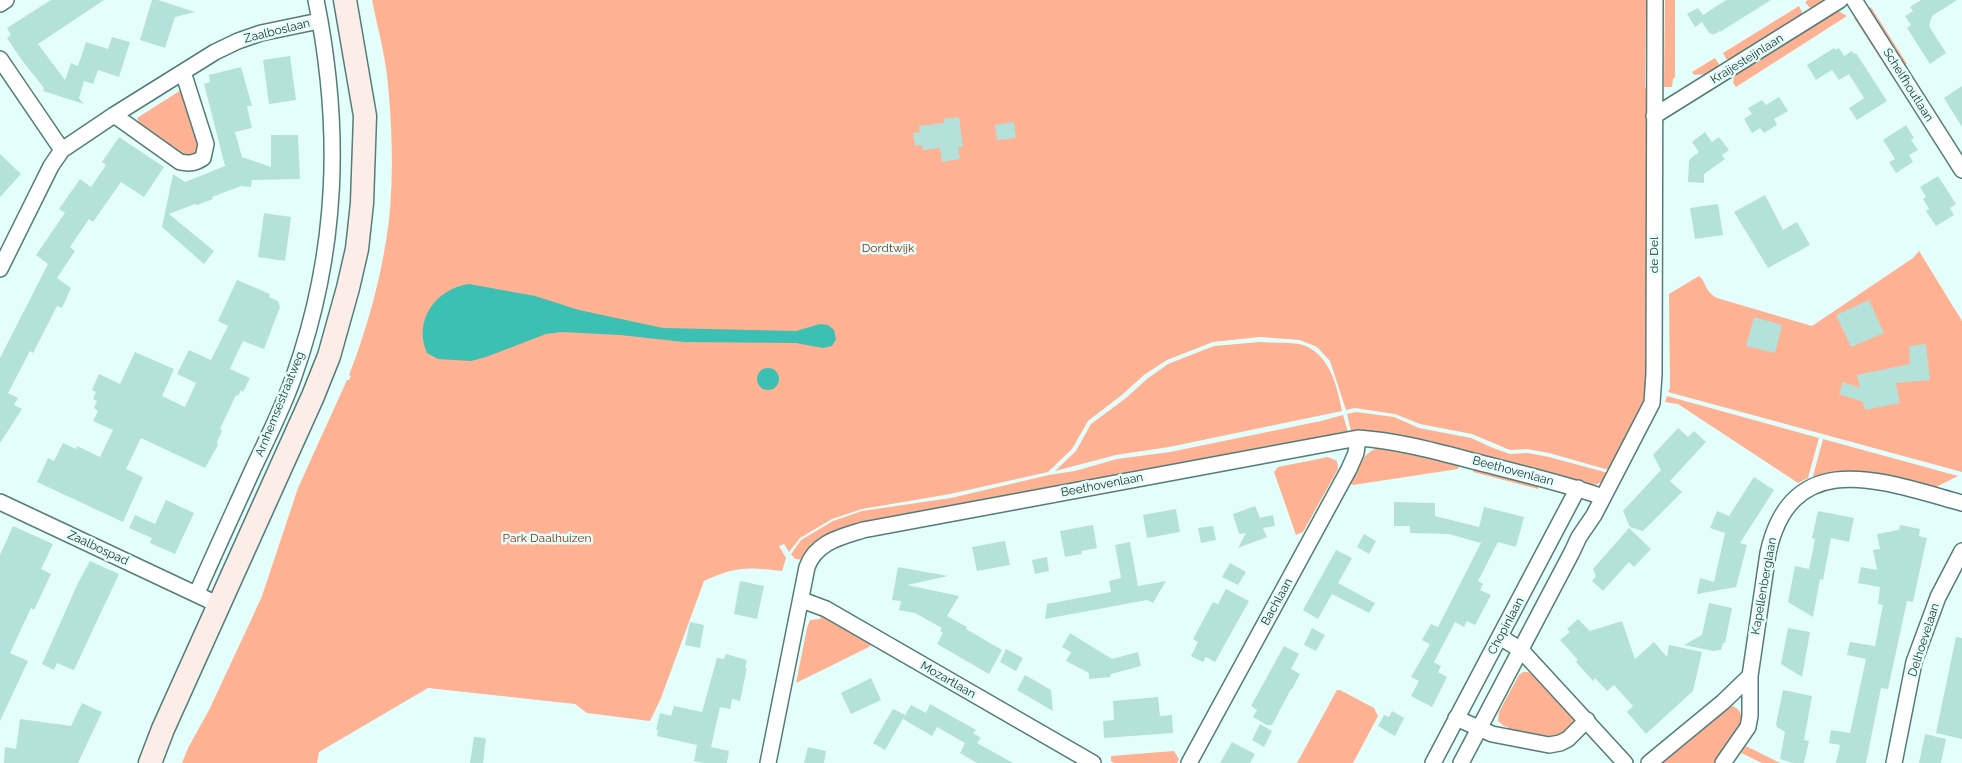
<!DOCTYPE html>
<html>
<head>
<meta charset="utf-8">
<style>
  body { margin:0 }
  canvas { display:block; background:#e4fffb }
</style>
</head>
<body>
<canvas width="1962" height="763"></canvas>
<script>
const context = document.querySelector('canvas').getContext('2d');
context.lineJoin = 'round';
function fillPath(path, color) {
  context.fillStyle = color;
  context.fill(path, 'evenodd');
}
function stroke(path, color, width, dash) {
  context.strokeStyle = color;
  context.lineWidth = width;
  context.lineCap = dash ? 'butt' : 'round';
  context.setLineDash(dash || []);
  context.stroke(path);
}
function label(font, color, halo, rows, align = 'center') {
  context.font = font + ' Raleway,sans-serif';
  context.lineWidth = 5;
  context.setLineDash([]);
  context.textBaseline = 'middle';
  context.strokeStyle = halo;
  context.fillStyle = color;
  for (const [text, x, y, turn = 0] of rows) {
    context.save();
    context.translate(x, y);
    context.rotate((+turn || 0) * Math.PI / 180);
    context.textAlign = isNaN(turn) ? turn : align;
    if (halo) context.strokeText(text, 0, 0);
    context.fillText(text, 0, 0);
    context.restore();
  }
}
fillPath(new Path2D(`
  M372,0H1646L1645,87L1649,94L1647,389L1645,400L1609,470L1549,453L1527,449L1510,450L1472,434L1420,424L1395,414L1355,408L1346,410L1330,361L1317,347L1300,340L1260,337L1213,342L1167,360L1144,375L1123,394L1088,421L1072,449L1048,472L950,494L862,509L832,519L800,538L789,552L784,544L779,546L786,558L782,571C747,567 736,566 704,581L661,698L650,721L587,713L575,704L428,688L319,752L317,763H182L188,748L209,710L252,618L262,596L298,488L347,380H349L351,376L349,375C368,327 383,271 389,220C394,173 392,122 387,75C384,50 377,25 372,0Z
  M1665,0H1675V77L1673,79L1672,87H1664Z
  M1808,0H1827L1813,9L1809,7L1805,2Z
  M1799,6L1802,12L1801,16L1731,60L1726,59L1723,53Z
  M1871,7L1907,64L1903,65L1868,9Z
  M1837,10L1847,16L1736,87L1733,83L1734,76Z
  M1857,16L1897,80L1895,81L1854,18Z
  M1715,58L1719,64L1716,70L1708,74L1694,75L1692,72Z
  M181,90L200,145L196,151L190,156H181L142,129L137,118Z
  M1919,251L1962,321V472L1668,392L1670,388L1669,294L1699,276C1707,282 1703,290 1717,298L1812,326L1913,258Z
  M1260,342C1272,343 1286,342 1299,344C1329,351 1337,385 1342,411L1169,447L1116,455L1055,471L1076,451L1091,424L1126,398L1147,379L1168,364L1214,346Z
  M1667,396L1819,438L1808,478L1798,483L1678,404L1665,402Z
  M1356,412L1394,417L1419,428L1471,438L1493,448L1510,454L1528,453L1549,457L1608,473C1604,481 1600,485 1590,485L1377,431H1351L1347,414Z
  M1343,415L1348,432L903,516L804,560L795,559L791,554L801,540L833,521L862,511L951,498L1049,475L1075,471L1117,459L1170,452L1321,421Z
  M1823,439L1958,476L1934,488L1859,472L1833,473L1812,480Z
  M1387,446L1459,464L1458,469L1353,485L1349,482C1358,465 1365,448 1387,446Z
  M1328,457L1337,461L1338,469L1303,532L1296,535L1274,472L1278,467Z
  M1474,468L1539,484L1538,489L1473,472Z
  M822,615L872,642L869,647L796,683L807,628L810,620L820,619Z
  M1523,672H1528L1533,675L1536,673L1574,716C1574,749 1526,733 1507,730L1508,727L1504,726L1498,721L1499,712L1519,675Z
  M1337,690H1340L1374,708L1378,716L1353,763H1297Z
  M1733,706C1757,718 1725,749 1715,763H1658L1728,707Z
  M1746,746L1780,763H1762L1741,753Z
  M1174,751L1179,759L1177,763H1114L1111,761V756Z`), '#feb193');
fillPath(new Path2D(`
  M469,284L535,296L579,310L663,328L796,331L820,324L828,325L834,330L836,339L832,346L823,348L796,343L684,342L620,335L562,332L546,334L486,357L471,361L438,359L427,353C413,321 435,289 469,284Z
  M757 379a11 11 0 1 1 22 0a11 11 0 1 1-22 0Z`), '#3bc0b3');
fillPath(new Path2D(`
  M51,0H104L38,44L65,80L71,63L78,66L86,42L108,49L112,37L130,42L119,77L98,70L93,84L84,81L79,98L84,104L43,91L44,88L21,59L7,38L11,35L7,28Z
  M152,0H158L195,12L175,17L165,48L140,40Z
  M1726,0H1771L1720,32V31L1713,35L1712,33L1710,34L1702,22L1695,27L1687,14L1698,8L1703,15Z
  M1921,0H1957L1932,16L1929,26L1946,53L1930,64L1907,28L1911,25L1905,16L1913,11L1910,7Z
  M1834,48L1836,50L1839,48L1844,56L1852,51L1854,54L1856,53L1887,101L1857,120L1849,108L1864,98L1849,74L1839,80L1832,70L1816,80L1807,65Z
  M290,56L296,100L269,104L263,60Z
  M241,67L252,106H247L252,128L235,132L242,157L271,167V135H298L300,179L252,180L251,187L241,186L212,197L213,199L197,205L195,204L169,214L214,251L204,264L162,227L173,174L185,182L225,166L204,84L210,82L209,75Z
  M1962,86V127L1944,98Z
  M1779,97L1788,111L1774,119L1777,125L1764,133L1760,128L1752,133L1744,119L1752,114L1748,108L1762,100L1766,105Z
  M959,117L963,147H958L960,159L942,162L940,148L923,150L922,145L915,146L913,133L920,132L919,126L944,123L943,119Z
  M1014,122L1016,138L997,140L995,125Z
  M1906,125L1914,138L1911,140L1918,150L1909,155L1913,162L1896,173L1889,162L1895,159L1883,140Z
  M1705,132L1712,142L1719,137L1729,150L1722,155L1725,159L1704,174V183L1688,182L1689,160L1699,152L1692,142Z
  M119,137L164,167L144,197L121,182L93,222L89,219L70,247L75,251L57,278L71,288L62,308L57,306L33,353L30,351L8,393L18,398L14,405L22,409L0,443V358L48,264L36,255L65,213L59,209L80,179L91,187L106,165L102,162Z
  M0,154L21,174L0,197Z
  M1938,176L1956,204L1950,208L1954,215L1936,226L1926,211L1929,209L1923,199L1926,197L1920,187Z
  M1765,195L1783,230L1797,222L1810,245L1768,268L1734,212Z
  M1718,204L1723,235L1695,239L1690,208Z
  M264,213L291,217L285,261L258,257Z
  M237,280L270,294L269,297L278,301L280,307L264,349L243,341L237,353L230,369L250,378L243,392L241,390L238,396L236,395L220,429L222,431L217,442L218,445L205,468L141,438L126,469L143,477L123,522L37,482L48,458L54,461L63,443L76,449L77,446L100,457L113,430L93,421L98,411L94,408L97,401L93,399L96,392L92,390L99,374L120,384L135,352L174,369L162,396L185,407L196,383L177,374L189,350L211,360L228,326L218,321Z
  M1869,300L1884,333L1851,347L1836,315Z
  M1754,317L1782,325L1775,353L1746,346Z
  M1926,344L1930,380L1896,383L1900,403L1865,410L1863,402L1839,394L1843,382L1860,388L1857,375L1910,364L1909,346Z
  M1678,428L1688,437L1694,431L1706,442L1670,481L1682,492L1643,531L1630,527L1623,511L1661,470L1653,455Z
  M1754,477L1774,490L1740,543L1747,545L1736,587L1697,594L1700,578L1714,582L1725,533L1710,528L1717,511L1729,516Z
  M166,500L194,513L175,554L150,543L152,538L129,528L135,515L155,524Z
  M1394,502L1435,503V516L1479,527L1484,507L1524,517L1516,547L1498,542L1478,581L1483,584L1480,590L1491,595L1475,625L1467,621L1464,627L1455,622L1434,662L1441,666L1438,672L1447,677L1432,707L1411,696L1419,681L1411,677L1430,644L1422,640L1431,624L1438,627L1481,543L1449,534L1410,533V526H1394Z
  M1255,506L1260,518L1273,515L1275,526L1263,528L1267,537L1238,548L1246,533L1239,534L1233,514Z
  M1176,509L1180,532L1147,538L1143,515Z
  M1818,511L1854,518L1849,542L1831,538L1823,580L1820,579L1813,617L1788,602L1795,566L1809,569L1815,539L1812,538Z
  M1093,525L1097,548L1081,551L1082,554L1065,557L1060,531Z
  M1900,525L1920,529L1919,536L1927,538L1913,602L1907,601L1888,689L1881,688L1866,763H1836L1840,745L1829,743L1831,730L1850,733L1866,659L1847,655L1850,642L1875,646L1883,605L1878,604L1880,587L1858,583L1861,567L1877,570L1873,550L1880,549L1877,534L1899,530Z
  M13,526L53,544L41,569L51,574L34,610L31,608L10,653L28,661L0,721V555Z
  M1213,526L1216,540L1201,543L1198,528Z
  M1629,528L1651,549L1634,567L1629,562L1603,591L1592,581L1596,576L1593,569Z
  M1364,534L1376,541L1369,554L1357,547Z
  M1005,541L1010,565L977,571L972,547Z
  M1130,542L1138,586L1166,581L1153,603L1147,600L1045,619L1047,604L1111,592L1109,581L1121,578L1115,545Z
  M1336,550L1352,558L1338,583L1375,603L1369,613L1332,594L1318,619L1303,610Z
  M1047,557L1049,571L1035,574L1032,560Z
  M90,561L119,574L74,670L57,663L54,670L42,664L78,583Z
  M1230,563L1246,572L1238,585L1222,577Z
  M898,567L948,576L907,585L959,596L947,616L967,627L966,629L1002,650L989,674L937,644L943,633L940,631L942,628L915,613L899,610L901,601L892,600Z
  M740,581L764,586L757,619L734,614Z
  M1226,589L1249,601L1215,662L1206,657L1203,662L1191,656L1198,642L1193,639L1213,602L1218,604Z
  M1709,603L1732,608L1725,643H1723L1721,650L1713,651L1684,645L1702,635Z
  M1578,619L1590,631L1622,621L1635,659L1654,642L1667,657L1669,645L1702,652L1693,691L1646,734L1627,712L1633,706L1614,685L1607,691L1595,678L1593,681L1576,662L1578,660L1560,640L1570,632L1567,629Z
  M690,622L704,625L700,648L685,645Z
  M1312,628L1325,635L1316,651L1304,645Z
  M1788,628L1810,632L1802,677L1781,664Z
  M1070,633L1112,659L1138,652L1141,666L1111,674L1110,677L1089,679V673L1066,661L1071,652L1062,647Z
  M1956,637L1962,638V739L1936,733Z
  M1284,646L1299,654L1291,669L1300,674L1292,689H1291L1272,725H1267L1253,717L1257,710L1251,706Z
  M1006,649L1023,658L1016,671L1000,662Z
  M726,654L747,660L745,668H747L740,701L732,699L730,709L720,707L711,747L729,751L727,763H705L694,761L697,745L657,736L658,730H656L660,713L671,716L674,706L702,712L717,658L724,659Z
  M1025,675L1051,690L1053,711L1017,690Z
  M871,678L881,700L851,714L841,693Z
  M1783,690L1812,696L1804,740L1809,741L1804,763H1793L1780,759L1785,732L1777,727L1776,724Z
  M1158,697L1160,716L1172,715L1173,733L1104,738L1103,721L1114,720L1113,701Z
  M82,703L102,712L78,763H4L5,747L16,749L20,719L71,726Z
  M930,704L976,730L973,733L981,738L977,743L1013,763H977L960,753L965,743L937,727L932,736L903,719L911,705L926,713Z
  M893,709L905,715L885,750L873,743Z
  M1392,711L1404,718L1395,736L1378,726L1384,715L1389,717Z
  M1260,724L1272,731L1264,747L1252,740Z
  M1925,734L1946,739L1941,763H1919Z
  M474,737L486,738L483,763H470Z
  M1232,742L1255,754L1250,763H1220Z
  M808,747L826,751L824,763H804Z`), '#b5e1db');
const street = new Path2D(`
  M1854,0L1962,170
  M0,4L6,0
  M0,59L62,150
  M183,72L206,144L203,158C195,163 190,164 180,162L114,115L215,52L238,41L261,33L319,21
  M1654,116L1840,0
  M0,269L51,166L62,150L114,115
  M0,502L219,605
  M197,593C215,552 234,511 253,469C267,439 283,408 294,376C338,251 342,129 316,0
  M802,600L826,609L1093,763
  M1500,637L1521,650L1625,763
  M1456,718L1492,734L1549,745L1560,743L1568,739L1587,720
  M768,763L807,567C816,542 841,537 863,530L1358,438C1402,441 1445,454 1489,465C1527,475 1566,484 1603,497
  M1189,763L1349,469L1356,453L1358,438
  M1433,763L1578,488
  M1461,763L1572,552L1579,537L1594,515L1652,403L1654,374L1655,0
  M1649,763L1723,702L1750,676
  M1723,763L1748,727L1750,716V676L1768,553C1792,444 1885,482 1962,503
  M1894,763L1914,662L1938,597L1962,551`);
const secondary = new Path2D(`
  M150,763L163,729L313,396L329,356L348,288L357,249L362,203L365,116L345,0`);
stroke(street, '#547d78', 18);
stroke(secondary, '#547d78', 25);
stroke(street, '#fff', 15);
stroke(secondary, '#fcede8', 22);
label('12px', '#233532', '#e4fffb', [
  ["Zaalboslaan",277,31,-14],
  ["Kraijesteijnlaan",1747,59,-32],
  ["Schelfhoutlaan",1908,85,58],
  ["de Del",1654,255,-90],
  ["Arnhemsestraatweg",280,404,-68],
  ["Beethovenlaan",1513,471,15],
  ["Beethovenlaan",1102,485,-11],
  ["Zaalbospad",98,548,25],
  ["Kapellenberglaan",1764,586,-80],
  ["Bachlaan",1277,602,-61],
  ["Chopinlaan",1506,626,-62],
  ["Delhoevelaan",1924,640,-72],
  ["Mozartlaan",948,680,30]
]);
label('12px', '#813412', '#e4fffb', [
  ["Dordtwijk",888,248],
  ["Park Daalhuizen",547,538]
]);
</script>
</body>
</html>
